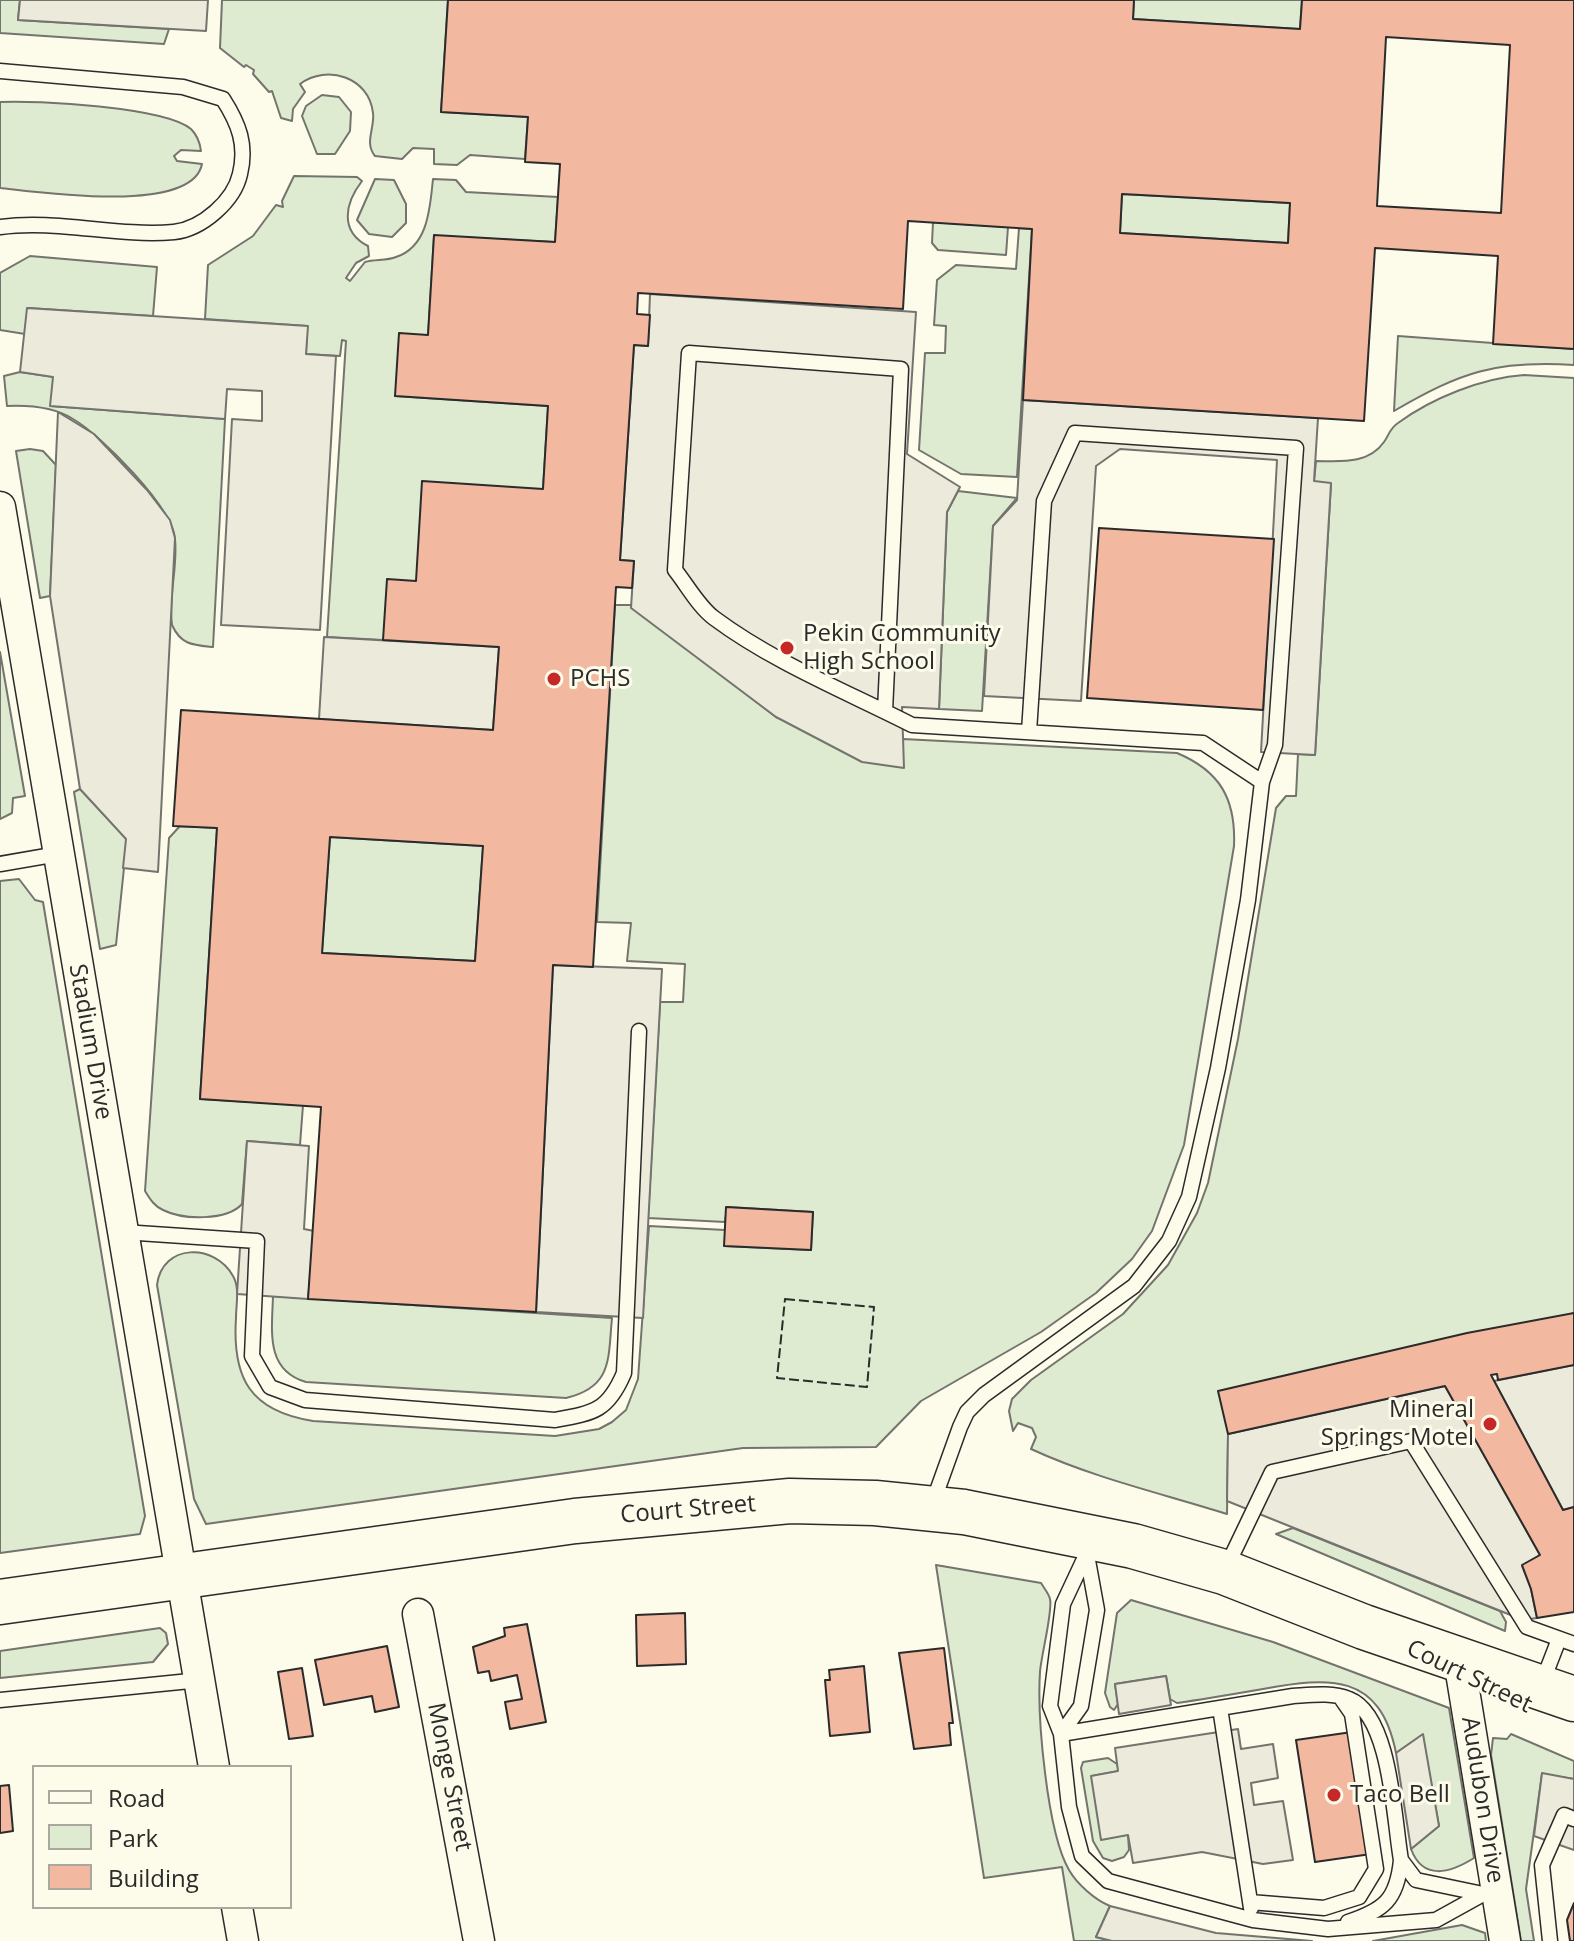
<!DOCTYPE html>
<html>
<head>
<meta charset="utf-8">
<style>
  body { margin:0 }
  #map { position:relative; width:1574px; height:1941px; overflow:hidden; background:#fdfbea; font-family:"Open Sans",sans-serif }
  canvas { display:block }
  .legend { position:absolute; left:32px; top:1765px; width:260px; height:144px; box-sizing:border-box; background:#fdfbea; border:2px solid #a9a89e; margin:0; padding:10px 14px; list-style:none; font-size:24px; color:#2b2b2b }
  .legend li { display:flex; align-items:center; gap:16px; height:40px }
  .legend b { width:40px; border:2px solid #a9a89e }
</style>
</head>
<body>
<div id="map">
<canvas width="1574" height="1941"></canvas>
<ul class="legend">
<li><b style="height:10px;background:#fdfbea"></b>Road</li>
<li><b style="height:22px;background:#deebd1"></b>Park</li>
<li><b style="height:22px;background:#f2b8a0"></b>Building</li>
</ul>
</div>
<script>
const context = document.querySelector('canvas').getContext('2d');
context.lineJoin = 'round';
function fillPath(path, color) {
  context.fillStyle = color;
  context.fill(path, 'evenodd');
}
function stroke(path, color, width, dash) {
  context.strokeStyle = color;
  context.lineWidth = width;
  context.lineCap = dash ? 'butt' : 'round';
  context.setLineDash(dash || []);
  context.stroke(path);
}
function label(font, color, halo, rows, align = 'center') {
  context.font = font + ' "Open Sans",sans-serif';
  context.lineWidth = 6;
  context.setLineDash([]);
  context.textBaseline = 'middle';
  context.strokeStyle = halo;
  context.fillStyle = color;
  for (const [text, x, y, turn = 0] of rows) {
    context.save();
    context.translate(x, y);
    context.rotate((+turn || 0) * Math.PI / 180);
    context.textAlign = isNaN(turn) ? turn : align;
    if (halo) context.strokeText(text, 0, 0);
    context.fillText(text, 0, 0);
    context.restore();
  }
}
const green = new Path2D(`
  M0,0H20L18,20L169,29L164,44L0,33Z
  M222,0H448L441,112L528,117L525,159L470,155L457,165L434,164V149L413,148L402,159L375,156C364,143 375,128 373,113C369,77 327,64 300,84L305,92L293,109L292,121L281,118L272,91L269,92L253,74L254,70L246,65L244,67L220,48Z
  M1134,0H1302L1300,29L1133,19Z
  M322,95L339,97L351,112L350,131L335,154H317L302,116L306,106Z
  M0,102C36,100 165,107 191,129C197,135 200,143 201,151L181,150L174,156L177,161L202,164C192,215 39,192 0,188Z
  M294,176L357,177L362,181C345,203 339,231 368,246L369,256L356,263L346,278L350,281L365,262C375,259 386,261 396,257C429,246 430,206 433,179L456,180L466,192L558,197L555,242L434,236L428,335L395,396L548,406L543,489L416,581L383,640L327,637L346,341L342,340L340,356L306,354L307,326L205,319L208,265L253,236L276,205L283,207L282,201Z
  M375,179L394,180L406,204V223L392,237L369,234L357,220Z
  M1122,194L1290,203L1288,243L1120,233Z
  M933,222L1008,227L1006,255L938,250L932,243Z
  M1019,228L1032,229L1017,477L961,474L919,450L925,353H945L946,326L934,325L937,280L956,265L1016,269Z
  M30,256L157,267L153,316L28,308L25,334L0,330V273Z
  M1398,336L1574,349V365C1496,360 1461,372 1394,411Z
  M20,372L54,377L51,406L225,419L213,647C193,645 181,645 172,625C168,596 178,568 175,539C173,508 101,435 73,419C54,407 29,405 7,406L4,376Z
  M1524,375L1574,378V1313L1228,1434L1227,1514C1160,1493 1094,1478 1031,1449L1036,1437L1032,1428L1018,1423L1013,1431L1009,1411L1012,1399L1031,1380L1123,1314L1168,1265L1197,1213L1208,1183L1238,1039L1276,808L1286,796H1296L1298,754L1315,755L1331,484L1314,482L1316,461C1339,461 1368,465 1384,442C1389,435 1390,428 1398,423C1432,398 1482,378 1524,375Z
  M30,449L43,451L56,465L50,596L40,598L16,451Z
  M958,491L1017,498L993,526L982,711L939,709L947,512Z
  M615,605H631L776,717L903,767V739L1177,753C1220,771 1236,799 1234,846L1184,1145L1152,1231L1132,1259L1096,1293L1041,1332L921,1401L876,1447L743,1448L206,1524L194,1499L157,1285C162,1243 215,1243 233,1276C240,1288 236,1304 236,1318C232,1378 250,1411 313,1421L555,1436L599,1429L612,1422L626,1410L638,1379L649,1226L725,1230V1246L811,1250L813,1212L727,1207L725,1222L648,1218L660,1002H683L685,964L627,961L631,923L597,922Z
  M0,652L25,796L13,798L12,813L0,819Z
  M80,789L127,839L116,945L100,949L74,792Z
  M180,826L217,828L200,1099L303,1105L300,1145L247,1141L242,1204C227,1221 183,1220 163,1210C154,1206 150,1199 145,1191L169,838Z
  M330,837L483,846L475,961L322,953Z
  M19,879L35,900L43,902L145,1516L140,1534L0,1553V881Z
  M273,1296L612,1318C608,1358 613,1387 566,1398L306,1382C265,1370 272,1331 273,1296Z
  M1293,1528L1500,1611L1506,1622L1505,1631L1276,1534Z
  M936,1565L1041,1583C1044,1588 1049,1594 1050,1599C1053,1611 1041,1656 1040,1672C1037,1717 1047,1832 1069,1870C1077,1884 1095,1900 1110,1906L1096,1937L1112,1941H1074L1062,1867L984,1878Z
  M1131,1600L1273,1642L1449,1708L1474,1858C1450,1873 1423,1881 1411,1849L1439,1826L1422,1735L1396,1753C1380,1672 1329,1677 1263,1689C1234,1694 1205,1699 1177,1703L1170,1699L1166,1676L1115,1684L1118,1704L1114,1710L1110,1707L1105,1693L1117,1613Z
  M160,1628L166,1633L168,1644L153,1662L0,1678V1651Z
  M1511,1734L1574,1761V1779L1542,1774L1526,1889L1534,1941H1521L1491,1755L1493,1738L1507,1739Z
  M1108,1758L1117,1764L1119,1771L1092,1776L1128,1835L1129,1850L1124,1857L1112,1861L1103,1858L1093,1841L1081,1768L1083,1762Z
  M1462,1925L1485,1933L1486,1941H1373Z`);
fillPath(green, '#deebd1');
stroke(green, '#74746e', 2);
const parking = new Path2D(`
  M20,0H208L206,31L18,20Z
  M650,294L916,312L907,454L960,487L947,512L939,709L902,707L904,768L862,762L776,717L631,608L634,561L620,560L634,345L648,346Z
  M27,308L308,326L306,354L336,356L320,630L221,625L232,419L262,421V391L227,389L225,419L50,406L53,377L20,372Z
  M1023,400L1318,418L1314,481L1331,483L1315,755L1261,752L1277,460L1120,449L1096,466L1081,701L984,696L993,526L1017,500Z
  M58,412L94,434L147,490L170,520L175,538L158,872L123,868L126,839L80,789L50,596Z
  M324,637L499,647L493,730L319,719Z
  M553,965L662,969L643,1318L536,1312Z
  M247,1141L309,1146L304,1229L314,1231L308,1299L237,1294Z
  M1574,1365V1507L1563,1510L1494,1381Z
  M1445,1386L1540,1555L1522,1566L1531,1589L1537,1618L1523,1620L1227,1501L1228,1434Z
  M1166,1676L1171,1705L1119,1714L1115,1684Z
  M1238,1729L1241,1749L1273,1744L1278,1778L1251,1783L1254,1805L1283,1801L1293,1860L1263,1864L1202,1852L1133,1863L1128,1835L1101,1840L1091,1776L1118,1771L1115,1748Z
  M1423,1734L1439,1826L1411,1849L1396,1753Z
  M1542,1773L1574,1779V1850L1534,1836Z
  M1110,1906L1216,1933L1312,1941H1112L1096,1937Z`);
fillPath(parking, '#eceadb');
stroke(parking, '#74746e', 2);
const building = new Path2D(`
  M448,0H1134L1133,19L1300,29L1302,0H1574V349L1493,344L1498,256L1375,248L1364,421L1023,400L1032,229L908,221L903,309L638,293L637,314L650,315L648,346L634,345L620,560L634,561L632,588L616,587L593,967L553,965L536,1312L308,1299L321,1107L200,1099L217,828L173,826L181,710L493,730L499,647L383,640L387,579L416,581L422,481L543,489L548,406L395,396L399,333L428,335L434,235L555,242L560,164L525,162L528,117L441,112ZM1386,37L1510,45L1501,213L1377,206ZM1122,194L1290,203L1288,243L1120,233ZM330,837L483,846L475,961L322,953Z
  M1099,528L1274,539L1263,710L1087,698Z
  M726,1207L813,1212L811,1250L724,1246Z
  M1574,1313V1365L1498,1380L1497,1374L1491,1375L1563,1510L1574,1507V1612L1537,1618L1531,1589L1522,1565L1540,1555L1445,1386L1228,1434L1218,1391L1467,1333Z
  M685,1613L686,1664L637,1666L636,1615Z
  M527,1624L546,1722L510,1729L505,1702L522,1699L517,1675L491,1681L489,1671L478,1673L473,1647L505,1636L504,1628Z
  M387,1646L399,1707L375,1712L372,1696L324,1705L315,1660Z
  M944,1648L953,1723H949L951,1745L914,1749L899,1653Z
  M864,1666L870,1732L830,1736L825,1680H830L829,1670Z
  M302,1668L313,1736L289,1739L278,1672Z
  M1352,1732L1371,1854L1315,1862L1296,1740Z
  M9,1785L13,1831L0,1833V1786Z
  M1574,1903V1941H1570L1567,1920Z`);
fillPath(building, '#f2b8a0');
stroke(building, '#2b2b2b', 2);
const service = new Path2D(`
  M0,71L183,87L223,99C239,124 247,145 240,174C234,201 202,229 174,232C116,237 57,219 0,227
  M885,711L901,369L689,353L675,570C687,585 699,607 714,618C773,662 847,692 912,725L1203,743L1262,782
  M0,864L58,854
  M123,1232L257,1241L252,1356L270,1387L305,1400L555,1420C594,1413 608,1411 624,1373L639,1031
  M932,1505L960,1427L967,1412L984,1395L1134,1286L1169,1241L1189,1197L1218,1068L1248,900L1262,782L1275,745L1296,448L1075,433L1044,501L1029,732
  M1226,1568L1272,1472L1411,1441L1527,1627L1574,1644
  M1542,1683L1559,1639
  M0,1700L200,1680
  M1220,1708L1251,1908
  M1061,1734L1293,1696C1310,1695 1332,1692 1349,1699C1391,1715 1394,1821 1401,1860L1416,1880L1483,1894L1436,1920L1328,1929L1253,1920L1108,1881L1082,1856L1069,1807L1061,1734L1050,1706L1063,1604L1086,1555L1089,1542
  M1061,1734L1081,1706L1097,1610L1087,1555
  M1250,1902L1324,1908L1359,1897L1376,1869L1352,1714L1341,1698
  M1348,1922C1384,1910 1397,1900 1401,1860
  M1550,1941L1542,1865L1564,1815L1574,1819`);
const minor = new Path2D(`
  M0,507L214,1767
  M418,1614L479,1941
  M1459,1660L1505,1941
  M237,1907L243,1941`);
const primary = new Path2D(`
  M0,1602L575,1521L790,1501L875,1503L964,1512L1133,1546L1224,1572L1364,1627L1574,1699`);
stroke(service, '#2b2b2b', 17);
stroke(minor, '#2b2b2b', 33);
stroke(primary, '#2b2b2b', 47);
stroke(service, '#fdfbea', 14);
stroke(minor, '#fdfbea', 30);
stroke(primary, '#fdfbea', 44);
stroke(new Path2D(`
  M785,1299L874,1307L867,1387L777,1378Z`), '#2b2b2b', 2, [10, 4]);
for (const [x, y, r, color] of [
  [787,648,8,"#c62828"],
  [554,679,8,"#c62828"],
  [1490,1424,8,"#c62828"],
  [1334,1795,8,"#c62828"]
]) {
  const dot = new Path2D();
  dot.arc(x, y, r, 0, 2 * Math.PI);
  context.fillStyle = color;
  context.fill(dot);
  stroke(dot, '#fdfbea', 3);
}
label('24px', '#2b2b2b', '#fdfbea', [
  ["Pekin Community",803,634],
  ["High School",803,662],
  ["PCHS",570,679],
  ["Mineral",1474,1410,"right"],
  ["Springs Motel",1474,1438,"right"],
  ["Taco Bell",1350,1795]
], 'left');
label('24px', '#2b2b2b', '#fdfbea', [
  ["Stadium Drive",90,1042,80],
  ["Court Street",688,1510,-5],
  ["Court Street",1469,1677,26],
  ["Monge Street",449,1777,79],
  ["Audubon Drive",1482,1800,81]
]);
</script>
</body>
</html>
